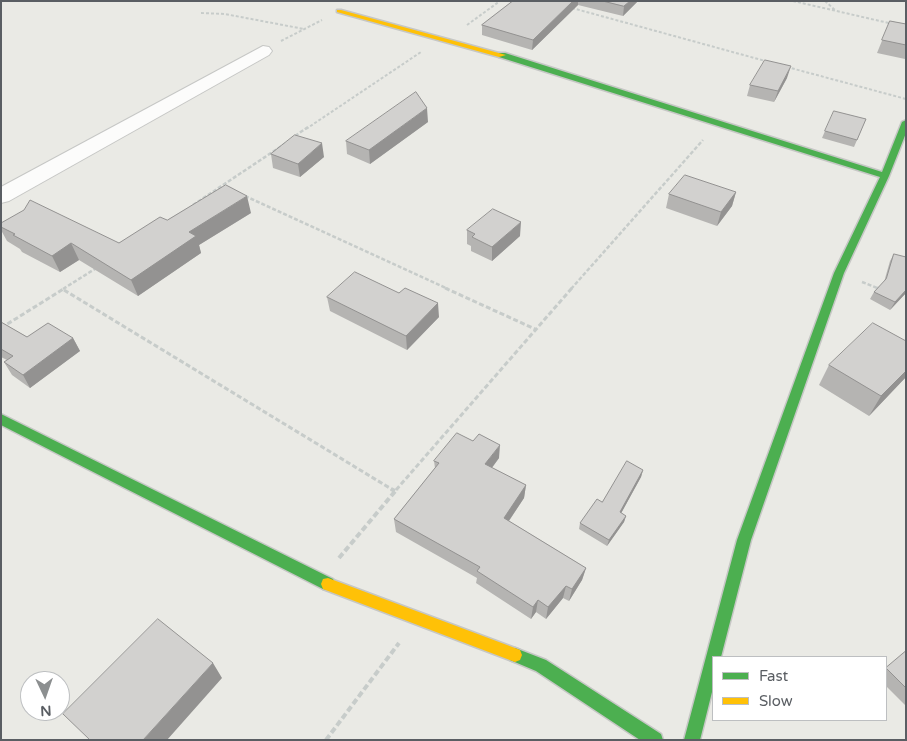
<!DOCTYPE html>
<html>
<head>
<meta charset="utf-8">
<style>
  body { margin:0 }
  #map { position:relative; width:907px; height:741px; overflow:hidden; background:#eaeae5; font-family:"Varela Round",sans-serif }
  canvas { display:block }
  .frame { position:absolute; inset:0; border:2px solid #5a5e63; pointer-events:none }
  .legend { position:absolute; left:712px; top:656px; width:175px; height:65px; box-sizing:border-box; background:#fff; border:1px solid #bdbfc1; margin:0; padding:6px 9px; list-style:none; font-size:15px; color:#5a5e63 }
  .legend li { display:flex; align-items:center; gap:10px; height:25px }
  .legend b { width:25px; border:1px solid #bdbfc1 }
  .north { position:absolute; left:20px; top:671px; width:50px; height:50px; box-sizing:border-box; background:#fff; border:1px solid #bdbfc1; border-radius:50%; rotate:177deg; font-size:14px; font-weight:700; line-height:20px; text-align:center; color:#5a5e63 }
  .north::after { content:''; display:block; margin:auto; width:18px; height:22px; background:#8c8f90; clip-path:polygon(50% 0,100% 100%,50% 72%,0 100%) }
</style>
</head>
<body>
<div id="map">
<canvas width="907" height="741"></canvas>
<div class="frame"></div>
<ul class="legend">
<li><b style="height:6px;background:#4caf50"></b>Fast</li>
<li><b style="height:6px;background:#ffc107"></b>Slow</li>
</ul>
<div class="north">N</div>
</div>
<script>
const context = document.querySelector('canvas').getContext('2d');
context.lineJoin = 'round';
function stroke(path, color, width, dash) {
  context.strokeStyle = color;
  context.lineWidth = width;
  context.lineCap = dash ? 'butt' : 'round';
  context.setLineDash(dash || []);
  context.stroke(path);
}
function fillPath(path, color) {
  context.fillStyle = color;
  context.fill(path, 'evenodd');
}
const street = new Path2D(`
  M263,46L269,47L272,51L269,55L9,201L1,203V187Z`);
const fast = new Path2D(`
  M499,53H505L882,172L902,122L906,120V133L889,176L844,273L751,540L721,657H713V688L700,740H684L737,540L834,273L880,177L499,57Z
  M1,414L333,579L335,584L333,589L328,590L323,589L1,425Z
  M515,648L546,660L661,734L663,740H640L536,671L510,660L508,655L510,650Z`);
const slow = new Path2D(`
  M337,10H341L506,55L499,57L337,12Z
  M328,578L515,648L520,650L522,655L520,660L515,662L323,589L321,584L323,579Z`);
stroke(street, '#c6c7c5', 2);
stroke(fast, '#c6c7c5', 3);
stroke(slow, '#c6c7c5', 3);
stroke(new Path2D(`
  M793,1L893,24
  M825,1L836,11
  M572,8L769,62
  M201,13L225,14L304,29
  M467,25L500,1
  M281,41L322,20
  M787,67L906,99
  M306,129L421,52`), '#c7ccca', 2, [3, 2]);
stroke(new Path2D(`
  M295,136L308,127
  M245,196L448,289
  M193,205L286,143
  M862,282L880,289
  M63,289L98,267
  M571,289L703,140`), '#c7ccca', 2.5, [4, 2]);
stroke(new Path2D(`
  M445,288L535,329
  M877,288L880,289
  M64,290L393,490
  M1,328L65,288
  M396,490L572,288`), '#c7ccca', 3, [5, 2.5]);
stroke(new Path2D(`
  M391,489L395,491
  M339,558L397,489
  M326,740L399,643`), '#c7ccca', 4, [6, 3]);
fillPath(street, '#fcfcfb');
fillPath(fast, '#4caf50');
fillPath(slow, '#ffc107');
fillPath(new Path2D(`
  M511,1H638L623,16L578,5L532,50L482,35V25L510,3Z
  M890,21L906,24L905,59L877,53Z
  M787,78L774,102L747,96L750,85Z
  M866,119L854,147L822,138L825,131Z
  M428,122L370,164L347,154L346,141Z
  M271,154L324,157L300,177L273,168Z
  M736,192L732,206L717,226L666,208L669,194Z
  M251,213L199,245L201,253L138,296L79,260L60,272L22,252L20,249L7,241L1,230V223L119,243L167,220Z
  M467,230L520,236L492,261L471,251V246L467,244Z
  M894,254L906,293L890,310L870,299L874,292L884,282L890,261Z
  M327,297L439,317L407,350L330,311Z
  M1,322L27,337L73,338L80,351L30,388L12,375L4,362L7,360L1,357Z
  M829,365L906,377L869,416L819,385Z
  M499,458L492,468L526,485L524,498L509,521L586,568L582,580L569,601L563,598L546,619L536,612L531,619L476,583L477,578L396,532L394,519L435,468L434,461Z
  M643,470L641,477L621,513L626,516L624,522L607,546L579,529L580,523L602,502Z
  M906,651V706L886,686V668Z`), '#b5b4b2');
fillPath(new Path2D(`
  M573,1H578V5L532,50L533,40Z
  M630,1H638L623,16L624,6Z
  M791,66L787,78L774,102L778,91Z
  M427,108L428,122L370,164L369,150Z
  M322,143L324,157L300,177L298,164Z
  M736,192L732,206L717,226L721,212Z
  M247,196L251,213L199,245L201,253L138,296L131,280L189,232Z
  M521,222L520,236L492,261V247Z
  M71,243L79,260L60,272L52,256Z
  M906,290V293L890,310L895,302Z
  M438,303L439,317L407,350L406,336Z
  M73,338L80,351L30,388L23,375Z
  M906,371V377L869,416L881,396Z
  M500,445L499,458L484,478L485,464Z
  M643,470L641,477L618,519L620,512Z
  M526,485L524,498L502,531L504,518Z
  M626,516L624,522L607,546L609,540Z
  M586,568L582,580L569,601L572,589Z
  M566,586L563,598L546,619L548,607Z
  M538,600L536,612L531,619L533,607Z
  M213,663L222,678L167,740H143Z`), '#939291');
const building = new Path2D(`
  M513,1H573L533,40L482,25Z
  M603,1H630L624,6Z
  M890,21L906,24V45L882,40Z
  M765,60L791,66L778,91L750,85Z
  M416,92L427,108L369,150L346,141Z
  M834,111L866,119L857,140L825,131Z
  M295,135L322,143L298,164L271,154Z
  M685,175L736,192L721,212L669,194Z
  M226,185L247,196L189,232L196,236L131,280L71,243L52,256L13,235L15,234L1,227V223L24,210L30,200L119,243L160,217L167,220Z
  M493,209L521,222L492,247L472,237L475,234L467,230Z
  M894,254L906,257V290L895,302L874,292L886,279Z
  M355,272L399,293L405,288L438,303L406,336L327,297Z
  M1,322L27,337L48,323L73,338L23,375L4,362L13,356L1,349Z
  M873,323L906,341V371L881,396L829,365Z
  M457,433L473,441L479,434L500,445L485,464L526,485L504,518L586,568L572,589L566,586L548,607L538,600L533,607L477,571L480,567L394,519L439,463L434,461Z
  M627,461L643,470L620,512L626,516L609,540L580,523L597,499L602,502Z
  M158,619L213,663L143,740H90L63,714Z
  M906,651V688L886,668Z`);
fillPath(building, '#d2d1cf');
stroke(building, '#939291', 1);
</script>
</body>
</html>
